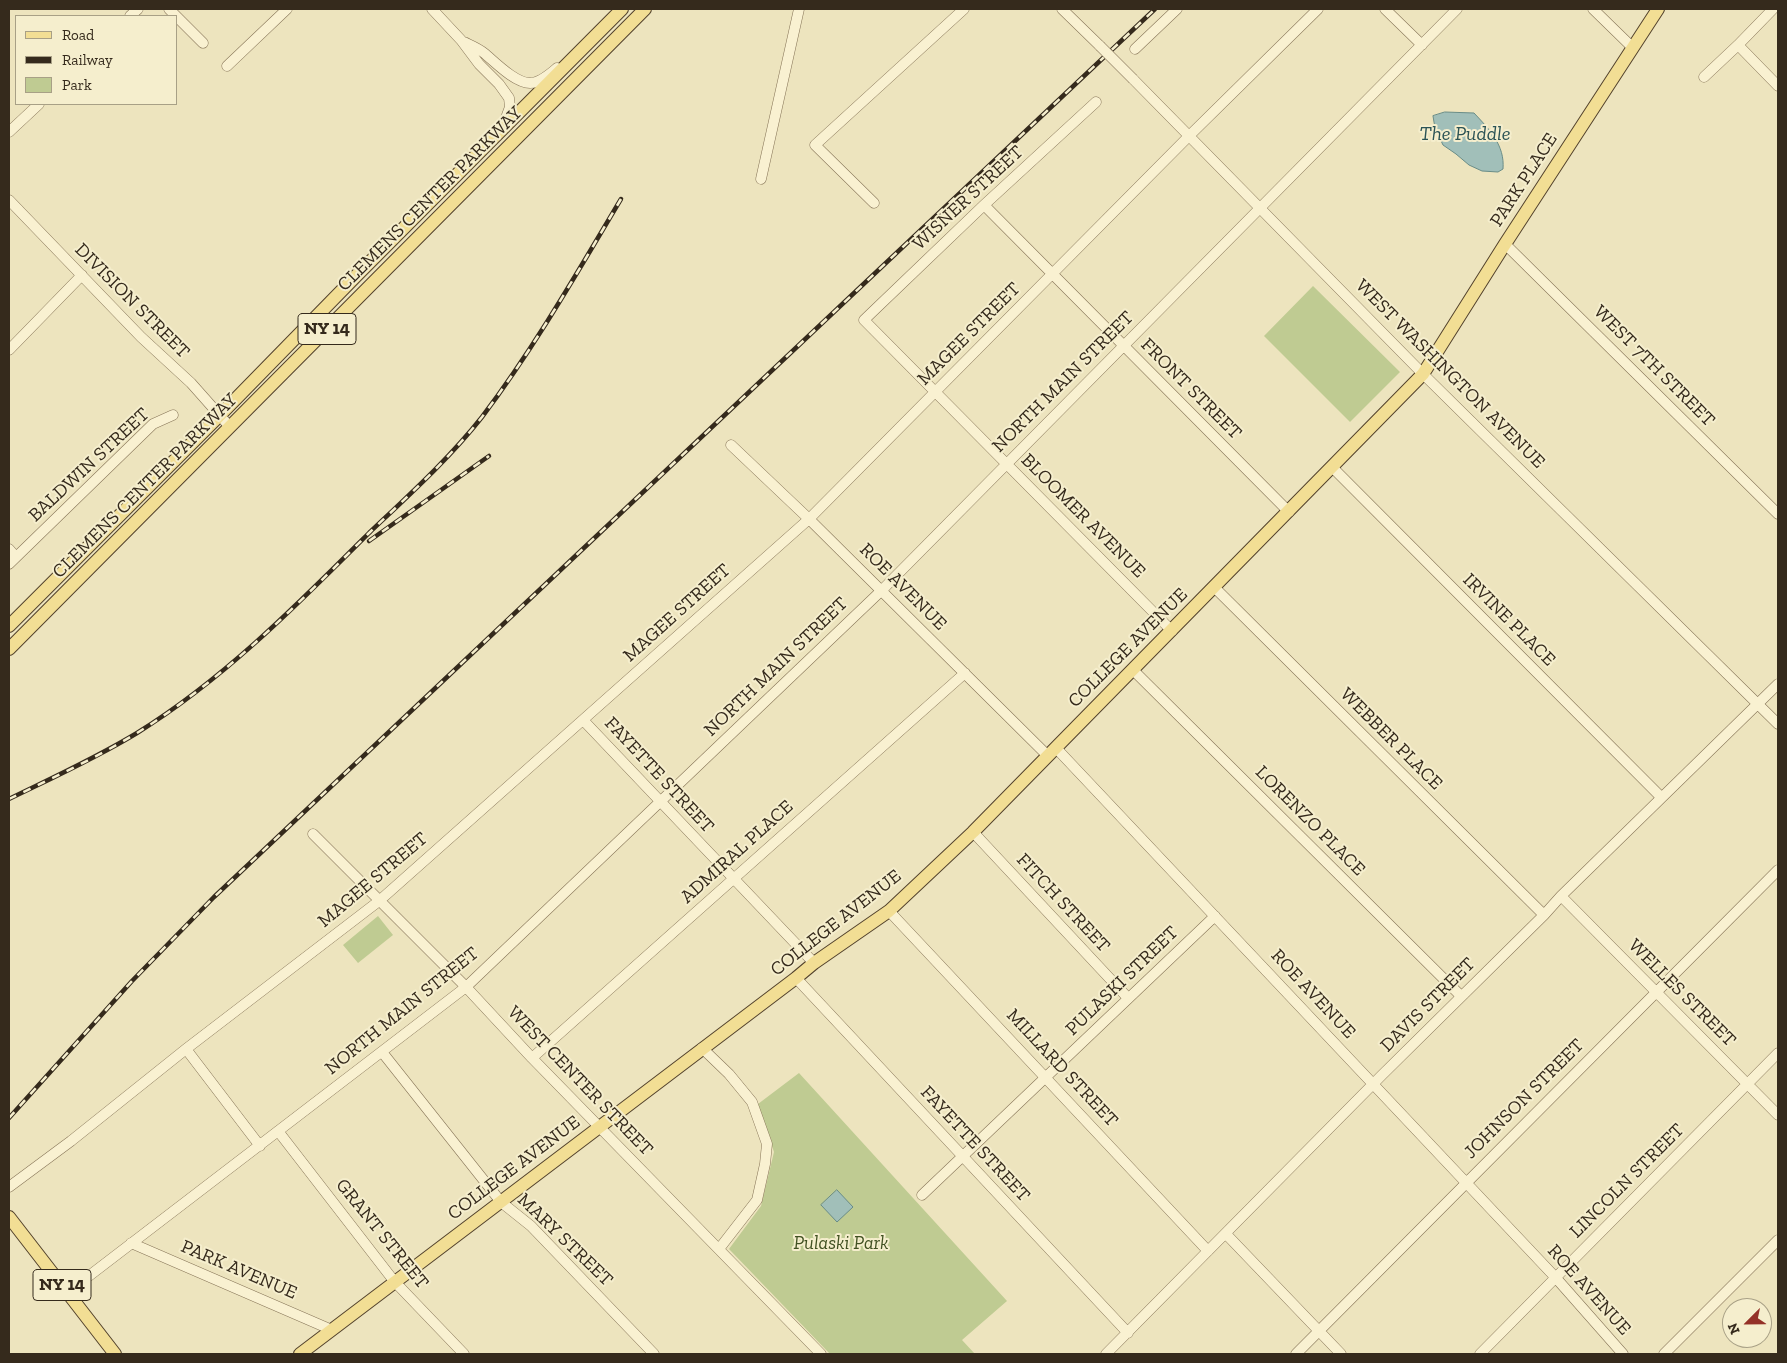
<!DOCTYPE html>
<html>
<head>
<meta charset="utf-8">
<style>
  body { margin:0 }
  #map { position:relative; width:1787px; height:1363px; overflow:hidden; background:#ede4be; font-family:"Zilla Slab",serif }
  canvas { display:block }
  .frame { position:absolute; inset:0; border:10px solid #352a1c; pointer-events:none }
  .legend { position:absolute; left:15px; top:15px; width:162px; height:90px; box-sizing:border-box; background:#f5eecd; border:1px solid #a8a086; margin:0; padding:6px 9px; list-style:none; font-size:15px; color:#352a1c }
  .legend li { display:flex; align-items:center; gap:10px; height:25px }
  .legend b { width:25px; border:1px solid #a8a086 }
  .north { position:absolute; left:1722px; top:1298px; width:50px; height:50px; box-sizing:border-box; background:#f5eecd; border:1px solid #a8a086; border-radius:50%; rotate:247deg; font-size:14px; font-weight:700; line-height:20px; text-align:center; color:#352a1c }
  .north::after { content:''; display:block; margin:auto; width:18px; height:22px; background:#943127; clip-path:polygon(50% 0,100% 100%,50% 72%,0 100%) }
</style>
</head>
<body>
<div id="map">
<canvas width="1787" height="1363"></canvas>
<div class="frame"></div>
<ul class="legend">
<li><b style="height:6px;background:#f2de94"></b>Road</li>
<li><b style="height:6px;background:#352a1c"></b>Railway</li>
<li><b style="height:14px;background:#bfcb92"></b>Park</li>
</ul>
<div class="north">N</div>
</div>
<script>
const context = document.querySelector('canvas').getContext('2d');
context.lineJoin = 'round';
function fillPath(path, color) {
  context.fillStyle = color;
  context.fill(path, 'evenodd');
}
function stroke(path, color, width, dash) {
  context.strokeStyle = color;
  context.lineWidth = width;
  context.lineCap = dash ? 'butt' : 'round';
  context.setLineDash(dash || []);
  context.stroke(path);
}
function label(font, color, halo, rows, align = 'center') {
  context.font = font + ' "Zilla Slab",serif';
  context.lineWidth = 4;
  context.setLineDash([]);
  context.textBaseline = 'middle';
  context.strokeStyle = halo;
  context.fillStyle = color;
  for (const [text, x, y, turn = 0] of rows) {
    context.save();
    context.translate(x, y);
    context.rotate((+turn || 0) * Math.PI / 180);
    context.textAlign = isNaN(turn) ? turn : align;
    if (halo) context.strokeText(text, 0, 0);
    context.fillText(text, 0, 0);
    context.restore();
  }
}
fillPath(new Path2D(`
  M1313,286L1400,372L1350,422L1264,336Z
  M378,916L393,935L358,963L343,945Z
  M799,1073L1007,1301L962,1340L975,1354H830L729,1249L761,1206L774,1152L758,1104Z`), '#bfcb92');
const water = new Path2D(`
  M1445,112L1474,113C1489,129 1505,145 1503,169L1498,172L1482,171L1469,165L1456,154L1443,145L1435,128L1433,116Z
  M837,1190L853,1207L837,1222L821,1205Z`);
fillPath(water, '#a1bfb9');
stroke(water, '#698c87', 1);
const minor = new Path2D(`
  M169,9L203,43
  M432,9L461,40L479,64L499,84L509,98L510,107L503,126
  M1062,9L1100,46
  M1385,9L1422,45
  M1593,9L1633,48
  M130,16L138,9
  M464,42C470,45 478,48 484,53C495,62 515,83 530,83C540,83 550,74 557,68
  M1738,45L1778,86
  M1135,49L1177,9
  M227,66L287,9
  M1704,77L1738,45L1773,9
  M1133,79L1423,374L1778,724
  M1096,102L984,205L864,320L1172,631
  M9,132L39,104
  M761,179L799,9
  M9,200L141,337L191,383L230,427
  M874,203L815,145L964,9
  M984,205L1289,512
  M1505,244L1778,514
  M9,350L82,275
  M731,445L809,519L1048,756
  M1333,468L1661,797
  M9,549L16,557
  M9,564L153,424L173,415
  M1214,587L1544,915
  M1133,670L1461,996
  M583,720L814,963
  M1056,748L1556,1278L1623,1354
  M973,832L1128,998
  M313,834L466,987L532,1058L821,1354
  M1561,896L1778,1115
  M889,911L1208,1251
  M796,978L1128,1333
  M702,1048L729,1074L752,1102L767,1144L765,1164L757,1200L719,1249
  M186,1049L260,1146
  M382,1052L501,1202L531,1226L654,1354
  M532,1058L965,673
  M278,1131L394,1281L464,1354
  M9,1187L71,1141L186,1049L379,901L809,519L1190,135L1318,9
  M922,1195L1215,916
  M1226,1234L1341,1354
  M131,1243L332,1330
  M68,1292L466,987L882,590L1457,9
  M1106,1354L1382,1075L1544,915L1561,896L1778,684
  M1296,1354L1778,870
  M1480,1354L1778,1053
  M1664,1354L1778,1240`);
const major = new Path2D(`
  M9,626L220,415L355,277L622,9
  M9,649L645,9
  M9,1217L115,1354
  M300,1354L796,978L814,963L889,911L973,832L1423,374L1505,244L1658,9`);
stroke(minor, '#867457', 11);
stroke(major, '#53422c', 14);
stroke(minor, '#f9f1d1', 10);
stroke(major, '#f2de94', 12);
const rail = new Path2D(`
  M369,541L489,456
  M9,799C52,778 96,758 137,733C224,679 297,605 369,533C408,496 449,459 482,417C534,348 577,273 621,199
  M9,1118L132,981L214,897L1155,9`);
stroke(rail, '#352a1c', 4.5);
stroke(rail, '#f5eecd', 2.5, [8]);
const minorBridge = new Path2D(`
  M1100,46L1133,79`);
stroke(minorBridge, '#867457', 11, []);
stroke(minorBridge, '#f9f1d1', 10);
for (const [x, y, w] of [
  [327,329,58],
  [62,1285,58]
]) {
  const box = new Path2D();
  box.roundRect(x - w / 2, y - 15.5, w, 31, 4);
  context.fillStyle = '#f5eecd';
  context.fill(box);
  stroke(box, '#352a1c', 1);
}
label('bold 18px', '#352a1c', null, [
  ["NY 14",327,329],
  ["NY 14",62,1285]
]);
label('19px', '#352a1c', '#f5eecd', [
  ["PARK PLACE",1524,180,-57],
  ["WISNER STREET",968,198,-43],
  ["CLEMENS CENTER PARKWAY",430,199,-45],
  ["DIVISION STREET",132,301,45],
  ["MAGEE STREET",969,334,-45],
  ["WEST 7TH STREET",1654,366,45],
  ["WEST WASHINGTON AVENUE",1450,374,45],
  ["NORTH MAIN STREET",1063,382,-45],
  ["FRONT STREET",1191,389,45],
  ["BALDWIN STREET",89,465,-43],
  ["CLEMENS CENTER PARKWAY",145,486,-45],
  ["BLOOMER AVENUE",1083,516,45],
  ["ROE AVENUE",903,587,45],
  ["MAGEE STREET",677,613,-42],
  ["IRVINE PLACE",1509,620,45],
  ["COLLEGE AVENUE",1128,648,-45],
  ["NORTH MAIN STREET",776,667,-44],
  ["WEBBER PLACE",1391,739,45],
  ["FAYETTE STREET",659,775,47],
  ["LORENZO PLACE",1310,821,45],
  ["ADMIRAL PLACE",737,852,-42],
  ["MAGEE STREET",373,880,-40],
  ["FITCH STREET",1063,903,47],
  ["COLLEGE AVENUE",836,923,-38],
  ["PULASKI STREET",1122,981,-44],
  ["WELLES STREET",1682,993,45],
  ["ROE AVENUE",1313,994,47],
  ["DAVIS STREET",1428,1005,-45],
  ["NORTH MAIN STREET",402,1011,-39],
  ["MILLARD STREET",1062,1068,47],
  ["WEST CENTER STREET",580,1081,46],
  ["JOHNSON STREET",1524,1099,-45],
  ["FAYETTE STREET",975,1144,47],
  ["COLLEGE AVENUE",514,1168,-37],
  ["LINCOLN STREET",1627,1181,-45],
  ["GRANT STREET",382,1234,51],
  ["MARY STREET",565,1240,44],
  ["PARK AVENUE",239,1270,23],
  ["ROE AVENUE",1589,1290,48]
]);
label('italic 19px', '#415122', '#f5eecd', [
  ["Pulaski Park",841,1244]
]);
label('italic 20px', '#2b5355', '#f5eecd', [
  ["The Puddle",1465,134]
]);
</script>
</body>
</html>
